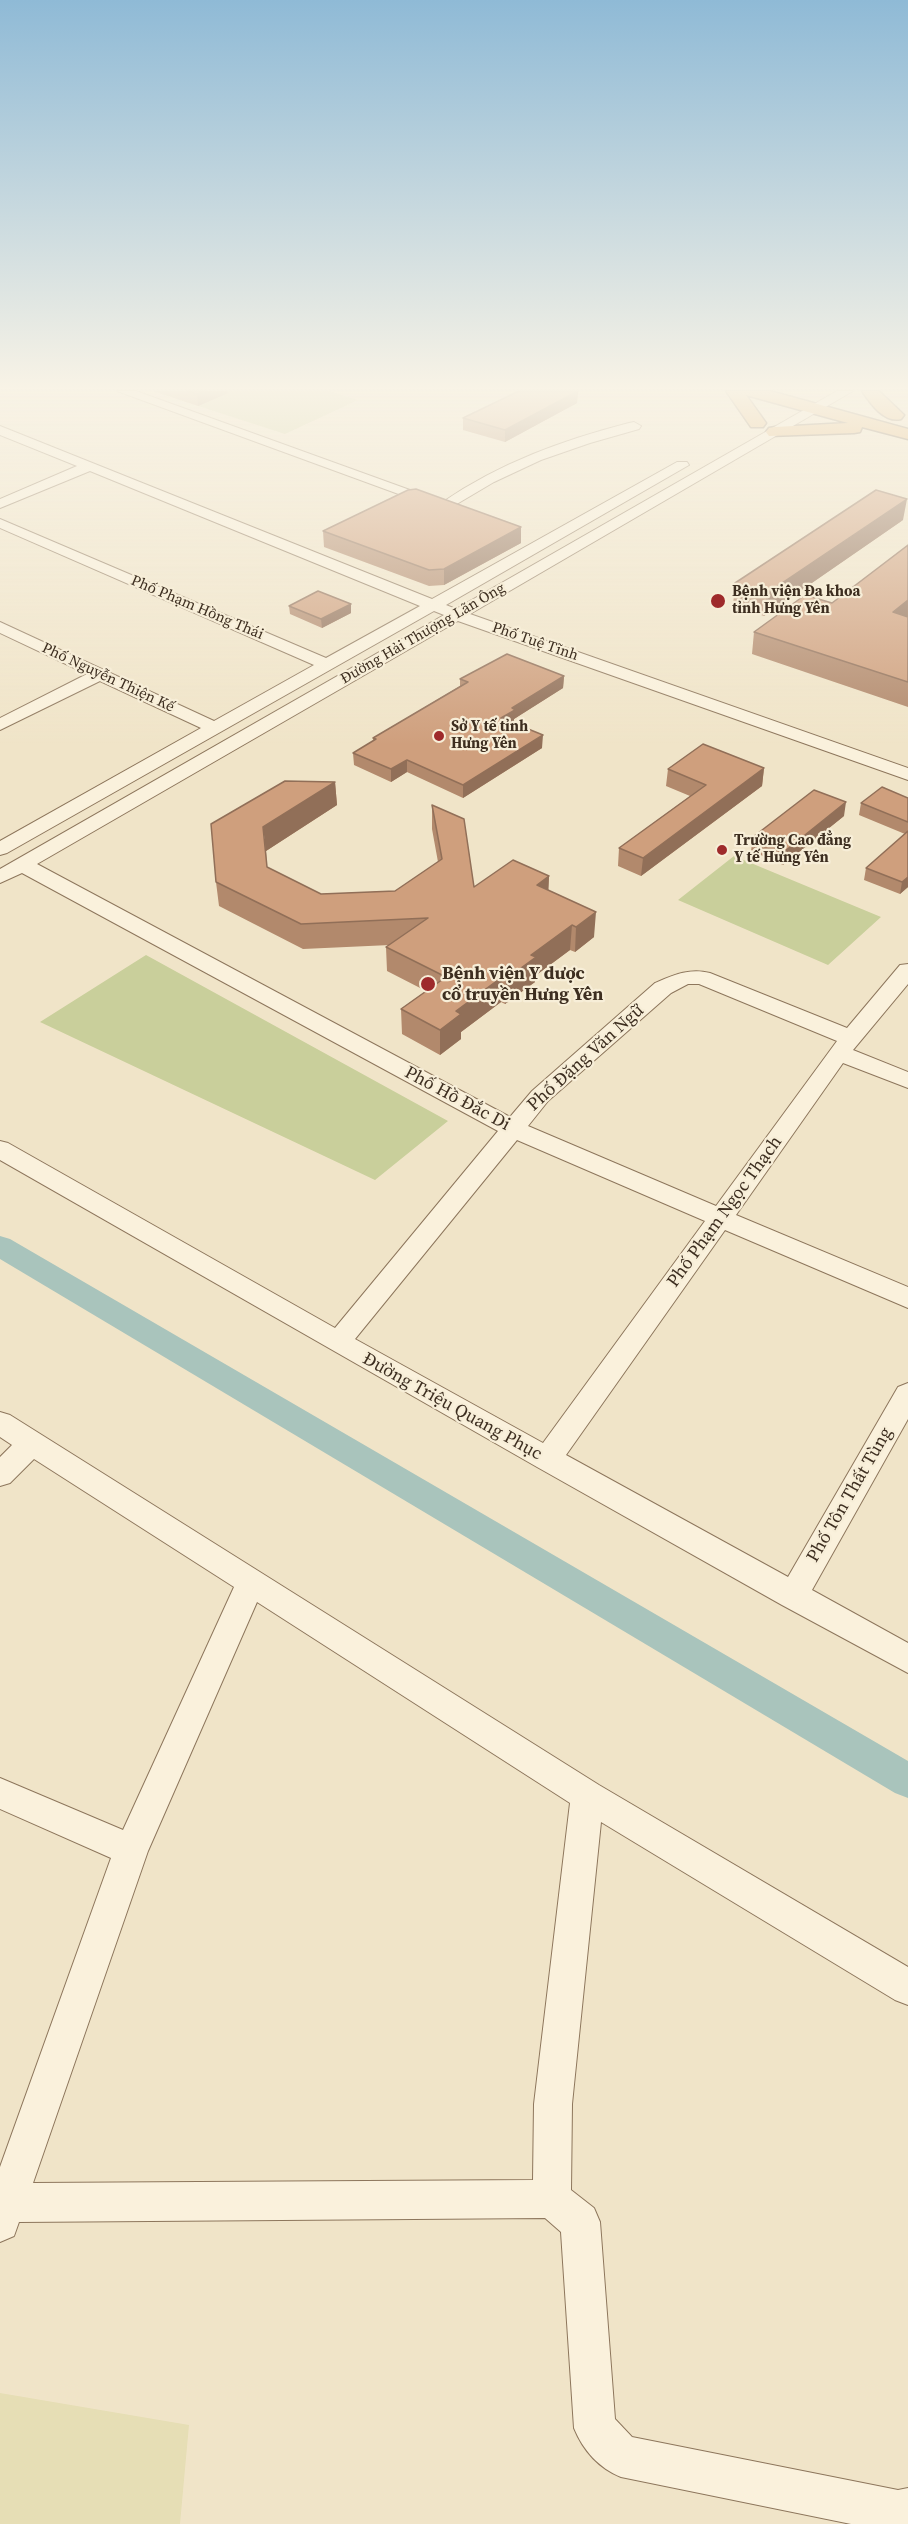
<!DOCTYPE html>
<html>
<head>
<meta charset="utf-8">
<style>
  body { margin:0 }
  canvas { display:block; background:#f0e4c8 }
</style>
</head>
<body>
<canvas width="908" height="2524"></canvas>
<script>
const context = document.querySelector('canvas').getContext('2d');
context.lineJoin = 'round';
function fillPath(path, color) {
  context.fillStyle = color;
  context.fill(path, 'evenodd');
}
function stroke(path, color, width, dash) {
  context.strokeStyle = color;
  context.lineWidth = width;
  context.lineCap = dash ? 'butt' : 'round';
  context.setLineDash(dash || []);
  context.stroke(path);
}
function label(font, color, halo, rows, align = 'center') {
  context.font = font + ' "Source Serif 4",serif';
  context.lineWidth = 4.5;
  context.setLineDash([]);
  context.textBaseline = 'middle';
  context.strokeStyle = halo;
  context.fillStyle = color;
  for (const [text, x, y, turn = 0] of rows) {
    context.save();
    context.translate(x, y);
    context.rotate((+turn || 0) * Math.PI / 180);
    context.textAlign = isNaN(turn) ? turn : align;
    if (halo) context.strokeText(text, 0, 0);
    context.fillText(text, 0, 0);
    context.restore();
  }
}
fillPath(new Path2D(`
  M0,2393L189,2425L180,2524H0Z`), '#e6deb5');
fillPath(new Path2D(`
  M152,391H329L358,400L285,434Z
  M734,856L881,917L828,965L678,900Z
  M146,955L448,1121L375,1180L40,1022Z`), '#c9cf9b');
fillPath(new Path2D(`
  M0,1236L10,1239L908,1761V1798L895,1793L0,1259Z`), '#a9c4bc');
const minor = new Path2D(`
  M117,391H136L443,502C500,463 563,440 629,423L634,422L641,426L639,429L590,443L541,460L494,482L445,511Z
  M837,391H853L470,614L908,768V780L458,621L37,864L510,1117L532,1091L655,983C674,975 689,968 710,973L847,1028L900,965L908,964V984L853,1050L908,1072V1088L843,1063L736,1215L908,1287V1308L725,1230L566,1455L788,1577L898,1387L908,1383V1419L812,1590L908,1643V1673L782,1605L537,1467L0,1160V1141L8,1143L335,1328L498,1131L22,873L0,883V869L444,615L434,611L7,853L0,855V841L201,728L100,681L0,730V718L87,674L0,633V622L214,721L314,665L0,528V519L326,658L420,606L90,471L0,508V499L77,466L0,435V426L432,599L677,462H687L689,465L446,605L456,609ZM688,984H699L837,1041L716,1206L528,1126L548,1101L671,993ZM517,1140L705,1221L543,1443L355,1339Z
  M0,1412L10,1415L599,1785L908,1967V2005L895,2000L601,1822L572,2104L571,2190L594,2208L600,2222L615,2419L632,2437L898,2490L908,2488V2524H851L621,2477C599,2468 583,2450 574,2428L561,2232L545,2218L19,2222L14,2236L0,2242V2167L111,1858L0,1809V1778L123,1830L234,1587L34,1459L10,1483L0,1486V1457L12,1445L0,1437ZM257,1602L570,1803L534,2104L533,2180L33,2183L148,1851Z`);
const highway = new Path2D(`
  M726,391H770L908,429V439L862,427L860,432L854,433L769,436L766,432L769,428L775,427L848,423L746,395L766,423L763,427H751Z
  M862,391H879L904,415L901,419C884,423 871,404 862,391Z`);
stroke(minor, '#8d765c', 2);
stroke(highway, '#5b4430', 3);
fillPath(minor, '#faf1dc');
fillPath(highway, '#e0a458');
fillPath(new Path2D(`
  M154,391H227L228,393L198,406Z
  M578,391L577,403L505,442L463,430V418Z
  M903,520L764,616L733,605L735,583Z
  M323,531L521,543L444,585L429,586L324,547Z
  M908,545V707L752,654L754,632L832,603Z
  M351,604V613L322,628L290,614L289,606Z
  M564,676L563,688L514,719V722L513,723L542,748L463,798L407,772L391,782L354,765L353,753L373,741V738L460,686V679Z
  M764,768L762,786L641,876L618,866L619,848L690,796L666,786L668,769Z
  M335,782L337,805L266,851L267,867L321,894L395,891L438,862L432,829V805L474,887L549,876L548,890L594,937L575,952L570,950L535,976V982L505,1004L501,1002L461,1032V1039L440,1055L402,1034L401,1009L426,991L387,971L386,947L390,945L303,949L219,906L216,882Z
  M908,798V887L900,894L864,880L866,868L905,834L859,815L861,803Z
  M844,816L783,865L751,851L753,837Z`), '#b2896c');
fillPath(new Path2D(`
  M204,391H227L228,393L198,406L197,394Z
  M578,391L577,403L505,442V430Z
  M907,499L903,520L764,616L767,593Z
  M521,527V543L444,585V569Z
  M908,600V619L893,612Z
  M351,604V613L322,628L321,619Z
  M564,676L563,688L514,719V722L501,731V718L512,708Z
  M543,735L542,748L463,798V785Z
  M407,760V772L391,782V769Z
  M764,768L762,786L641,876L643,858Z
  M335,782L337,805L266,851L263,827Z
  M846,802L844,816L783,865L785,851Z
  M549,876L548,901L537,885Z
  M908,877V887L900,894L902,882Z
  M596,912L594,937L575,952L576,927Z
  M572,925L570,950L535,976V982L505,1004L506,979L531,955Z
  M502,977L501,1002L461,1032V1039L440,1055V1030L456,1011Z`), '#916f58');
const building = new Path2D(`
  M187,391H204L197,394Z
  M519,391H578L505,430L463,418Z
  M416,489L521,527L444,569L429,570L323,531L408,490Z
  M876,490L907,499L767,593L735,583Z
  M908,545V600L893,612L908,617V682L754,632L805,595L832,603Z
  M318,591L351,604L321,619L289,606Z
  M507,654L564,676L512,708L515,710L501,718L543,735L463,785L407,760L391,769L353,753L376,739L373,738L468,682L460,679Z
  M703,744L764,768L643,858L619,848L706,785L668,769Z
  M285,781L335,782L263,827L267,867L321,894L395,891L442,859L432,805L464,819L474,887L513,860L549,876L537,885L596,912L576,927L572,925L531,955L536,957L506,979L502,977L456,1011L461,1014L440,1030L401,1009L446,977L386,947L428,918L301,924L216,882L211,824Z
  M882,787L908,798V822L861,803Z
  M814,790L846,802L785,851L753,837Z
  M908,831V877L902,882L866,868Z`);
fillPath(building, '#cf9f7d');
stroke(building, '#916f58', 1.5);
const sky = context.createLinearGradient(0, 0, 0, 745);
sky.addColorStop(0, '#8fbad6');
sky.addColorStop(0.52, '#f8f3e6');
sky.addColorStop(1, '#f8f3e600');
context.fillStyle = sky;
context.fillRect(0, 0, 908, 745);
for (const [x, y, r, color] of [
  [718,601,8,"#9e2a2b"],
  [439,736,6,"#9e2a2b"],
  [722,850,6,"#9e2a2b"],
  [428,984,8,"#9e2a2b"]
]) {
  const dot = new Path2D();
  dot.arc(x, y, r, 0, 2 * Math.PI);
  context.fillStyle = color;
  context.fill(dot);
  stroke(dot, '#f7eed8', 2);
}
label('bold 15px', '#3d2e20', '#f7eed8', [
  ["Bệnh viện Đa khoa",732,592],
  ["tỉnh Hưng Yên",732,609],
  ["Sở Y tế tỉnh",451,727],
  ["Hưng Yên",451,744],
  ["Trường Cao đẳng",734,841],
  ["Y tế Hưng Yên",734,858]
], 'left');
label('15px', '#3d2e20', '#f7eed8', [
  ["Phố Phạm Hồng Thái",197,608,23],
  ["Đường Hải Thượng Lãn Ông",423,634,-30],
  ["Phố Tuệ Tĩnh",535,642,19],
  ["Phố Nguyễn Thiện Kế",108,678,25]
]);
label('bold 18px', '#3d2e20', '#f7eed8', [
  ["Bệnh viện Y dược",442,974],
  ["cổ truyền Hưng Yên",442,995]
], 'left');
label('18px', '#3d2e20', '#f7eed8', [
  ["Phố Đặng Văn Ngữ",586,1058,-42],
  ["Phố Hồ Đắc Di",457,1099,28],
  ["Phố Phạm Ngọc Thạch",725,1212,-54],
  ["Đường Triệu Quang Phục",452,1407,29],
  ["Phố Tôn Thất Tùng",850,1495,-60]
]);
</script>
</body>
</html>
